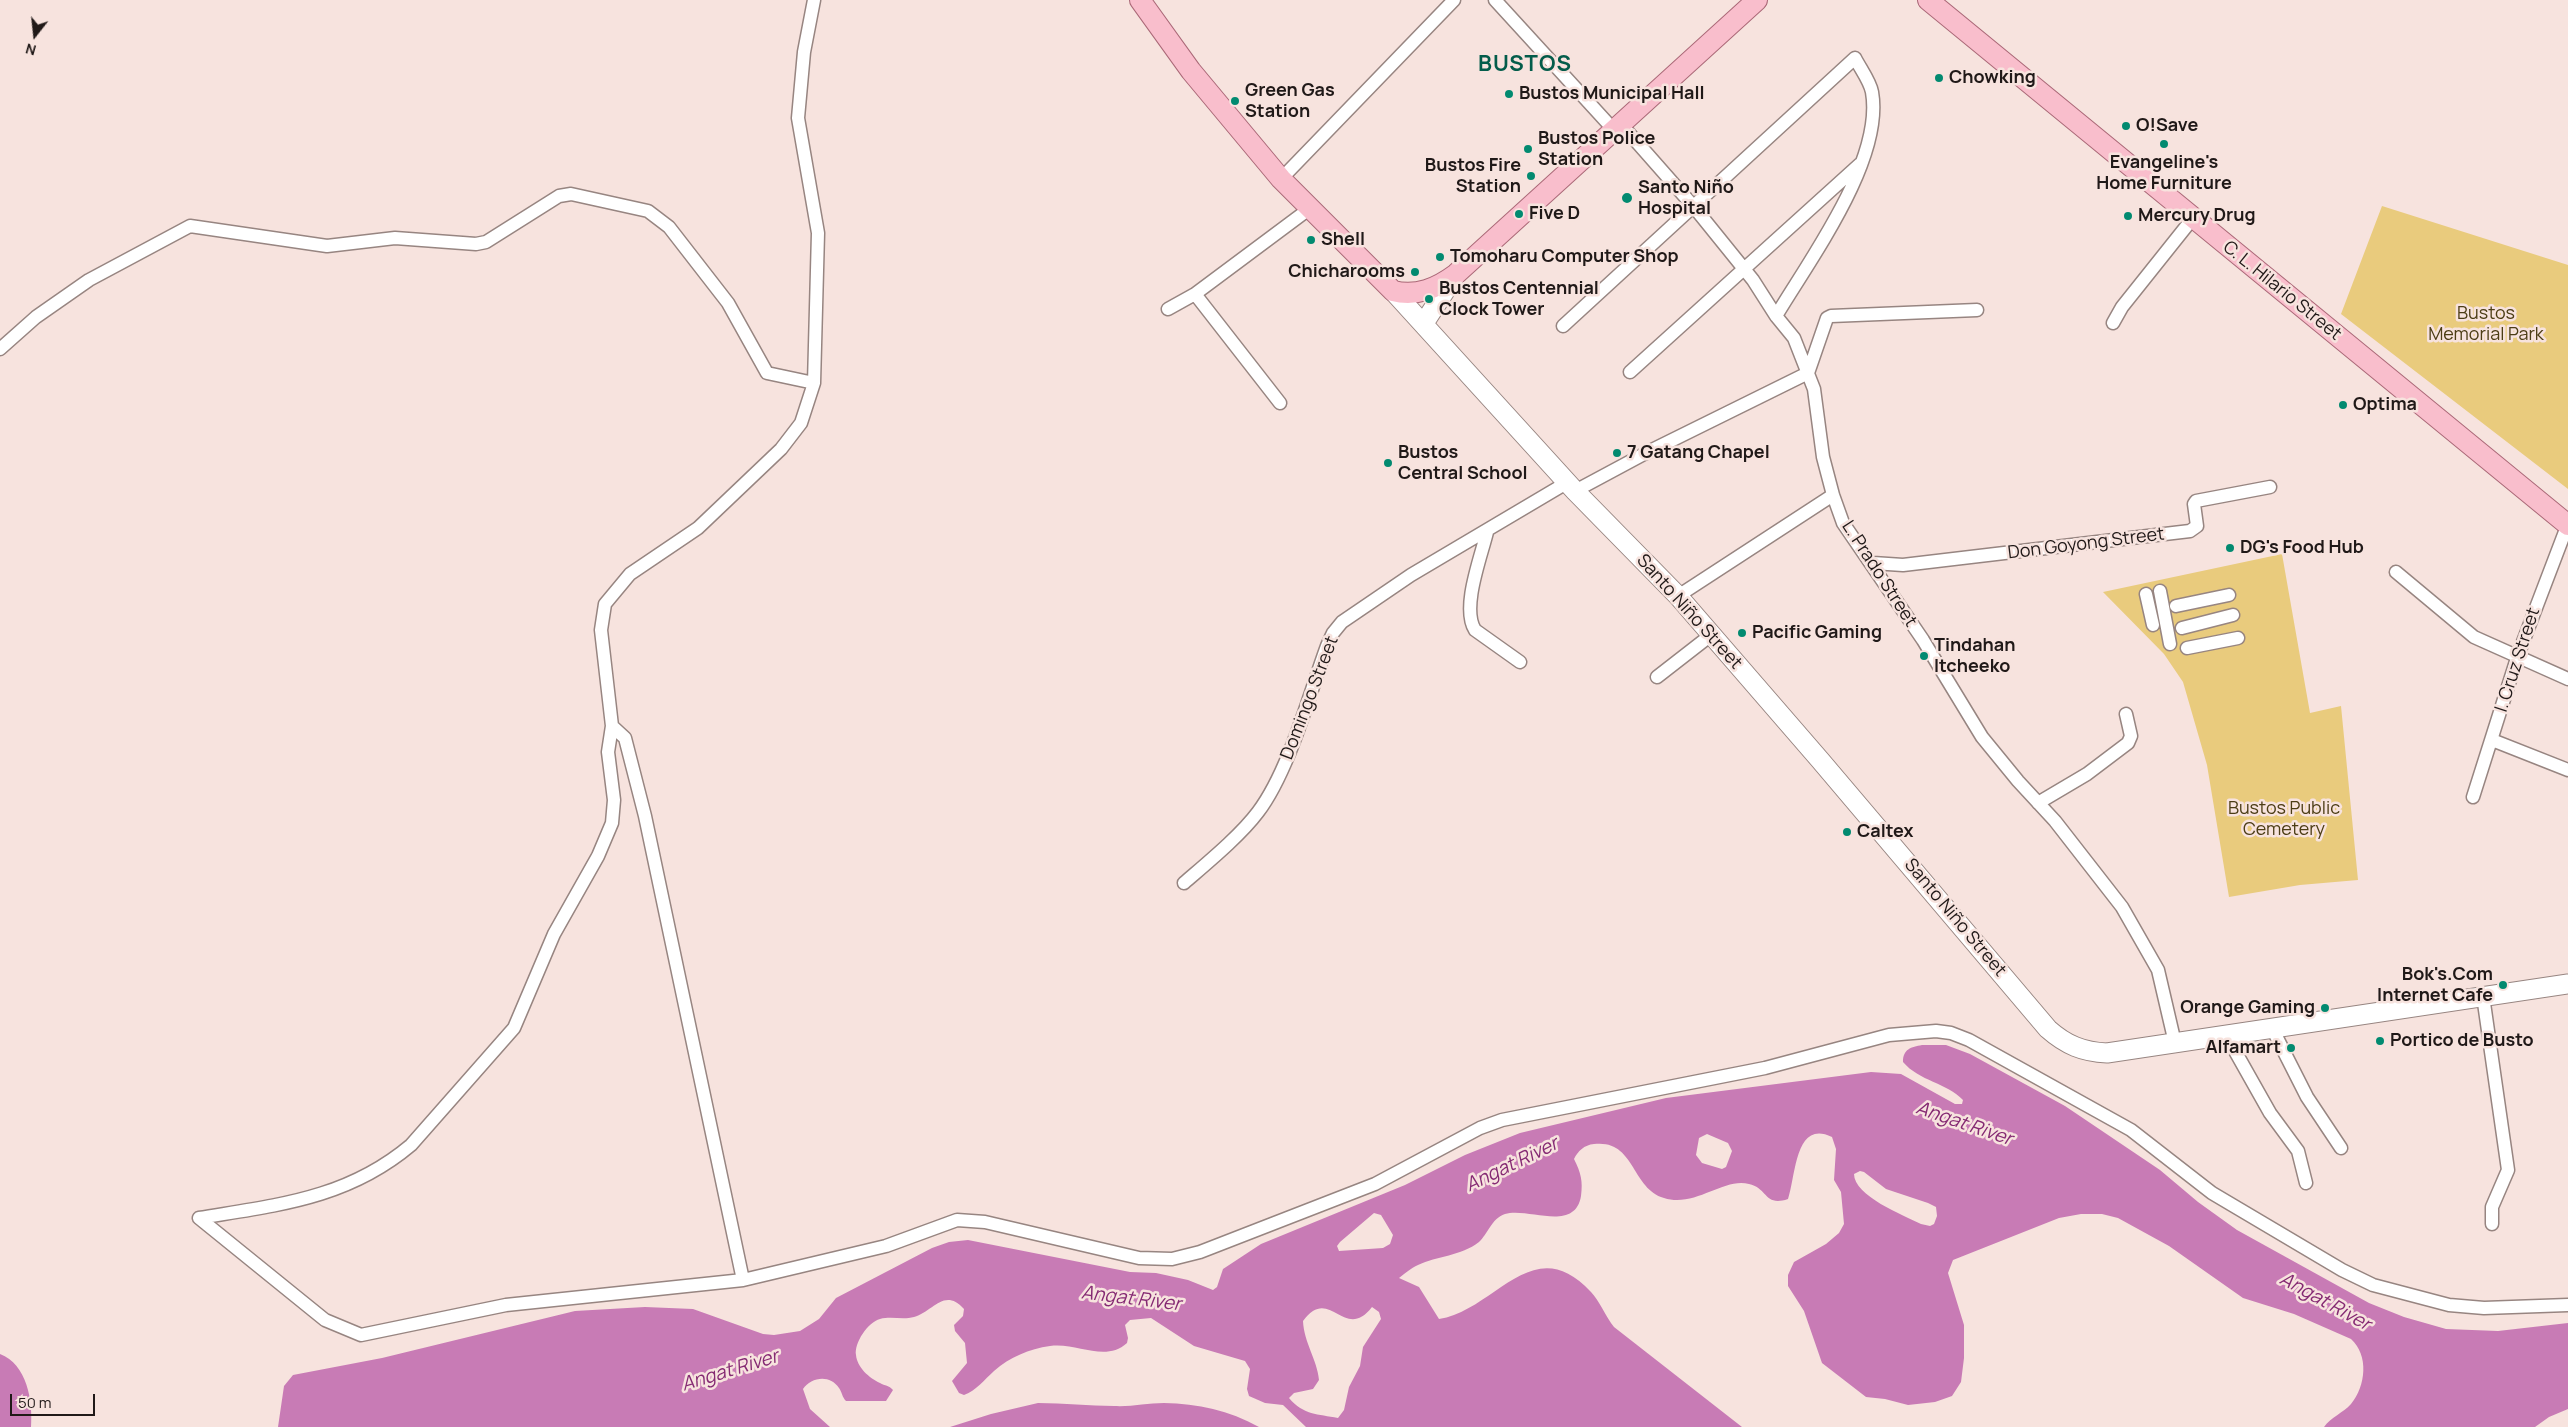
<!DOCTYPE html>
<html>
<head>
<meta charset="utf-8">
<style>
  body { margin:0 }
  #map { position:relative; width:2568px; height:1427px; overflow:hidden; background:#f7e3de; font-family:Manrope,sans-serif }
  canvas { display:block }
  .north { position:absolute; left:10px; top:10px; width:50px; height:50px; -webkit-text-stroke:4px #f7e3de; paint-order:stroke; rotate:196deg; font-size:14px; font-weight:700; line-height:20px; text-align:center; color:#201918 }
  .north::after { content:''; display:block; margin:auto; width:18px; height:22px; background:#201918; clip-path:polygon(50% 0,100% 100%,50% 72%,0 100%) }
  .scale { position:absolute; left:10px; top:1394px; width:85px; height:22px; box-sizing:border-box; border:2px solid #201918; border-top:0; padding-left:6px; font-size:15px; line-height:18px; white-space:nowrap; color:#201918; -webkit-text-stroke:4px #f7e3de; paint-order:stroke }
</style>
</head>
<body>
<div id="map">
<canvas width="2568" height="1427"></canvas>
<div class="north">N</div>
<div class="scale">50 m</div>
</div>
<script>
const context = document.querySelector('canvas').getContext('2d');
context.lineJoin = 'round';
function fillPath(path, color) {
  context.fillStyle = color;
  context.fill(path, 'evenodd');
}
function stroke(path, color, width, dash) {
  context.strokeStyle = color;
  context.lineWidth = width;
  context.lineCap = dash ? 'butt' : 'round';
  context.setLineDash(dash || []);
  context.stroke(path);
}
function label(font, color, halo, rows, align = 'center') {
  context.font = font + ' Manrope,sans-serif';
  context.lineWidth = 5;
  context.setLineDash([]);
  context.textBaseline = 'middle';
  context.strokeStyle = halo;
  context.fillStyle = color;
  for (const [text, x, y, turn = 0] of rows) {
    context.save();
    context.translate(x, y);
    context.rotate((+turn || 0) * Math.PI / 180);
    context.textAlign = isNaN(turn) ? turn : align;
    if (halo) context.strokeText(text, 0, 0);
    context.fillText(text, 0, 0);
    context.restore();
  }
}
fillPath(new Path2D(`
  M2382,206L2568,265V489L2341,314Z
  M2282,554L2310,713L2341,706L2358,880L2300,885L2229,897L2207,765L2183,682L2164,654L2103,592Z`), '#e9cb7d');
fillPath(new Path2D(`
  M1922,1045H1946L1970,1054L2065,1106L2160,1170L2198,1202L2237,1230L2369,1303L2404,1317L2446,1329L2498,1331L2568,1323V1409L2549,1417L2535,1427H2324C2331,1417 2343,1413 2351,1404C2366,1386 2369,1355 2351,1339L2294,1314L2243,1298L2169,1246L2118,1218L2102,1214H2081L2059,1218L1953,1260L1948,1273L1964,1325V1358L1961,1382L1952,1396L1935,1402L1908,1405L1885,1399L1866,1397L1822,1363L1804,1311L1788,1286V1275L1794,1262L1826,1244L1839,1233L1844,1224L1841,1192L1834,1180L1836,1149L1832,1137C1795,1119 1796,1175 1788,1199C1764,1207 1768,1188 1749,1184C1724,1177 1695,1208 1664,1198C1631,1188 1635,1139 1594,1144C1584,1145 1578,1151 1574,1159C1581,1173 1583,1181 1581,1196C1575,1233 1528,1207 1505,1214C1491,1219 1488,1234 1479,1242C1461,1256 1437,1256 1418,1265C1411,1268 1404,1274 1399,1278L1419,1287L1439,1319C1496,1310 1533,1229 1591,1292C1599,1300 1606,1317 1614,1327L1742,1427H1306L1283,1405L1265,1403L1249,1396L1247,1389L1250,1369L1245,1361L1194,1346L1151,1318L1130,1320L1125,1325L1128,1338L1127,1343C1105,1363 1077,1342 1050,1346C1029,1349 1010,1357 994,1371C984,1380 977,1390 964,1395L959,1393L952,1381L967,1363L965,1343L955,1331L954,1325L963,1316L964,1309C944,1287 933,1312 914,1317C903,1320 891,1316 880,1319C868,1322 854,1343 856,1355C857,1367 869,1378 880,1383C885,1386 889,1385 893,1390L886,1401H846C842,1397 842,1392 839,1388C830,1374 811,1377 803,1389L810,1409L830,1427H278L284,1386L293,1375L382,1358L575,1311L645,1307L693,1309L763,1334L774,1335L800,1331L819,1319L836,1298L932,1248L949,1242L968,1240L1130,1272L1156,1273L1188,1280L1213,1290L1217,1287L1223,1269L1261,1244L1405,1185L1465,1155L1520,1133L1666,1098L1871,1072L1901,1074L1955,1104H1962L1963,1100C1947,1083 1919,1081 1903,1062C1903,1049 1911,1047 1922,1045ZM1707,1134L1728,1143L1732,1151L1726,1167L1722,1169L1702,1163L1696,1155L1699,1138ZM1860,1171L1864,1172L1886,1189L1928,1203L1936,1207L1937,1216L1934,1224L1930,1226L1921,1224C1903,1215 1854,1196 1854,1174ZM1374,1213L1381,1215L1393,1235L1390,1244L1383,1248L1339,1251L1337,1246L1340,1242ZM1372,1307L1379,1312L1381,1319L1363,1347L1360,1366L1349,1387L1344,1410L1338,1418C1318,1414 1303,1415 1289,1398L1294,1393L1313,1389L1319,1380C1317,1359 1304,1343 1303,1321C1330,1284 1344,1343 1372,1307Z
  M0,1354C27,1364 33,1401 31,1427H0Z
  M1038,1403C1064,1403 1089,1406 1114,1406C1131,1407 1147,1403 1164,1403C1198,1404 1229,1410 1259,1427H950L991,1414Z`), '#c87bb5');
const street = new Path2D(`
  M1495,0L1613,129
  M1620,123L1694,207L1753,280L1776,316L1794,338L1814,389L1823,457L1833,495L1843,523L1923,640L1982,737L2018,781L2055,821L2122,907L2158,970L2175,1043
  M1281,179L1454,0
  M1195,294L1280,403
  M1168,309L1195,294L1309,209
  M2113,323L2122,307L2193,218
  M1563,326L1855,58C1860,68 1870,81 1872,92C1884,160 1810,259 1776,316
  M0,349L36,317L89,280L190,226L327,246L395,238L476,244L486,242L559,196L571,194L648,211L669,227L728,303L767,373L814,383
  M1630,372L1860,164
  M1575,491L1644,454L1808,373L1827,318L1831,316L1977,310
  M1487,532C1481,557 1461,608 1475,630L1520,662
  M1873,563L1903,565L2190,531L2197,526L2194,504L2196,501L2270,487
  M2396,572L2474,637L2568,679
  M2160,591L2170,644
  M2146,594L2153,625
  M1678,596L1833,495
  M2176,606L2229,595
  M2182,628L2233,615
  M2187,648L2238,638
  M1657,677L1711,635
  M612,726L625,738L645,816L743,1280
  M2492,740L2568,770
  M2473,797L2518,655L2568,524
  M2038,803L2087,774L2128,743L2131,736L2126,714
  M1184,883C1207,863 1240,836 1258,812C1289,771 1309,695 1327,646L1333,633L1342,622L1411,575L1568,482
  M2483,996L2508,1170L2492,1207V1224
  M2272,1028L2307,1097L2341,1148
  M2226,1035L2270,1113L2298,1151L2306,1183
  M199,1218L325,1320L361,1335L506,1305L743,1280L886,1246L957,1220L985,1222L1139,1258L1172,1259L1200,1252L1375,1184L1480,1128L1502,1120L1765,1068L1889,1035L1936,1031L1951,1033L1969,1040L2131,1130L2212,1193L2342,1270L2373,1285L2449,1305L2484,1308L2568,1305
  M199,1218C277,1205 347,1199 411,1145L514,1028L554,934L598,856L612,823L614,800L608,752L612,726L601,630L605,604L630,574L698,528L781,449L801,423L814,383L818,233L798,118L804,52L814,0`);
const secondary = new Path2D(`
  M1393,291L1575,491L1678,596L1820,760L2048,1029C2066,1045 2083,1052 2107,1053L2568,984
  M1424,323L1456,274`);
const primary = new Path2D(`
  M1140,0L1191,71L1281,179L1393,291C1417,297 1437,288 1456,274L1757,0
  M1928,0L2568,525`);
stroke(street, '#978581', 15);
stroke(secondary, '#978581', 21);
stroke(primary, '#aa6877', 22);
stroke(street, '#fff', 12);
stroke(secondary, '#fff', 19);
stroke(primary, '#f9becc', 20);
for (const [x, y, r, color] of [
  [1939,78,5,"#028a70"],
  [1509,94,5,"#028a70"],
  [1235,101,5,"#028a70"],
  [2126,126,5,"#028a70"],
  [2164,144,5,"#028a70"],
  [1528,149,5,"#028a70"],
  [1531,176,5,"#028a70"],
  [1627,198,6,"#028a70"],
  [1519,214,5,"#028a70"],
  [2128,216,5,"#028a70"],
  [1311,240,5,"#028a70"],
  [1440,257,5,"#028a70"],
  [1415,272,5,"#028a70"],
  [1429,299,5,"#028a70"],
  [2343,405,5,"#028a70"],
  [1617,453,5,"#028a70"],
  [1388,463,5,"#028a70"],
  [2230,548,5,"#028a70"],
  [1742,633,5,"#028a70"],
  [1924,656,5,"#028a70"],
  [1847,832,5,"#028a70"],
  [2503,985,5,"#028a70"],
  [2325,1008,5,"#028a70"],
  [2380,1041,5,"#028a70"],
  [2291,1048,5,"#028a70"]
]) {
  const dot = new Path2D();
  dot.arc(x, y, r, 0, 2 * Math.PI);
  context.fillStyle = color;
  context.fill(dot);
  stroke(dot, '#f7e3de', 2);
}
label('bold 18px', '#201918', '#f7e3de', [
  ["Chowking",1949,78],
  ["Green Gas",1245,91],
  ["Station",1245,112],
  ["Bustos Municipal Hall",1519,94],
  ["O!Save",2136,126],
  ["Bustos Police",1538,139],
  ["Station",1538,160],
  ["Evangeline's",2164,163,"center"],
  ["Home Furniture",2164,184,"center"],
  ["Bustos Fire",1521,166,"right"],
  ["Station",1521,187,"right"],
  ["Santo Niño",1638,188],
  ["Hospital",1638,209],
  ["Five D",1529,214],
  ["Mercury Drug",2138,216],
  ["Shell",1321,240],
  ["Tomoharu Computer Shop",1450,257],
  ["Chicharooms",1405,272,"right"],
  ["Bustos Centennial",1439,289],
  ["Clock Tower",1439,310],
  ["Optima",2353,405],
  ["Bustos",1398,453],
  ["Central School",1398,474],
  ["7 Gatang Chapel",1627,453],
  ["DG's Food Hub",2240,548],
  ["Pacific Gaming",1752,633],
  ["Tindahan",1934,646],
  ["Itcheeko",1934,667],
  ["Caltex",1857,832],
  ["Bok's.Com",2493,975,"right"],
  ["Internet Cafe",2493,996,"right"],
  ["Orange Gaming",2315,1008,"right"],
  ["Portico de Busto",2390,1041],
  ["Alfamart",2281,1048,"right"]
], 'left');
label('18px', '#201918', '#f7e3de', [
  ["C. L. Hilario Street",2282,291,39],
  ["Don Goyong Street",2086,544,-7],
  ["L. Prado Street",1879,574,57],
  ["Santo Niño Street",1689,612,48],
  ["I. Cruz Street",2518,660,-72],
  ["Domingo Street",1310,698,-69],
  ["Santo Niño Street",1955,918,50]
]);
label('18px', '#4c3d15', '#f7e3de', [
  ["Bustos",2486,314],
  ["Memorial Park",2486,335],
  ["Bustos Public",2284,809],
  ["Cemetery",2284,830]
]);
label('italic 19px', '#852a73', '#f7e3de', [
  ["Angat River",1964,1124,19],
  ["Angat River",1512,1165,-26],
  ["Angat River",1131,1299,7],
  ["Angat River",2325,1302,29],
  ["Angat River",730,1371,-17]
]);
context.letterSpacing = '1px';
label('bold 22px', '#035c4a', '#f7e3de', [
  ["BUSTOS",1525,65]
]);
context.letterSpacing = '0px';
</script>
</body>
</html>
